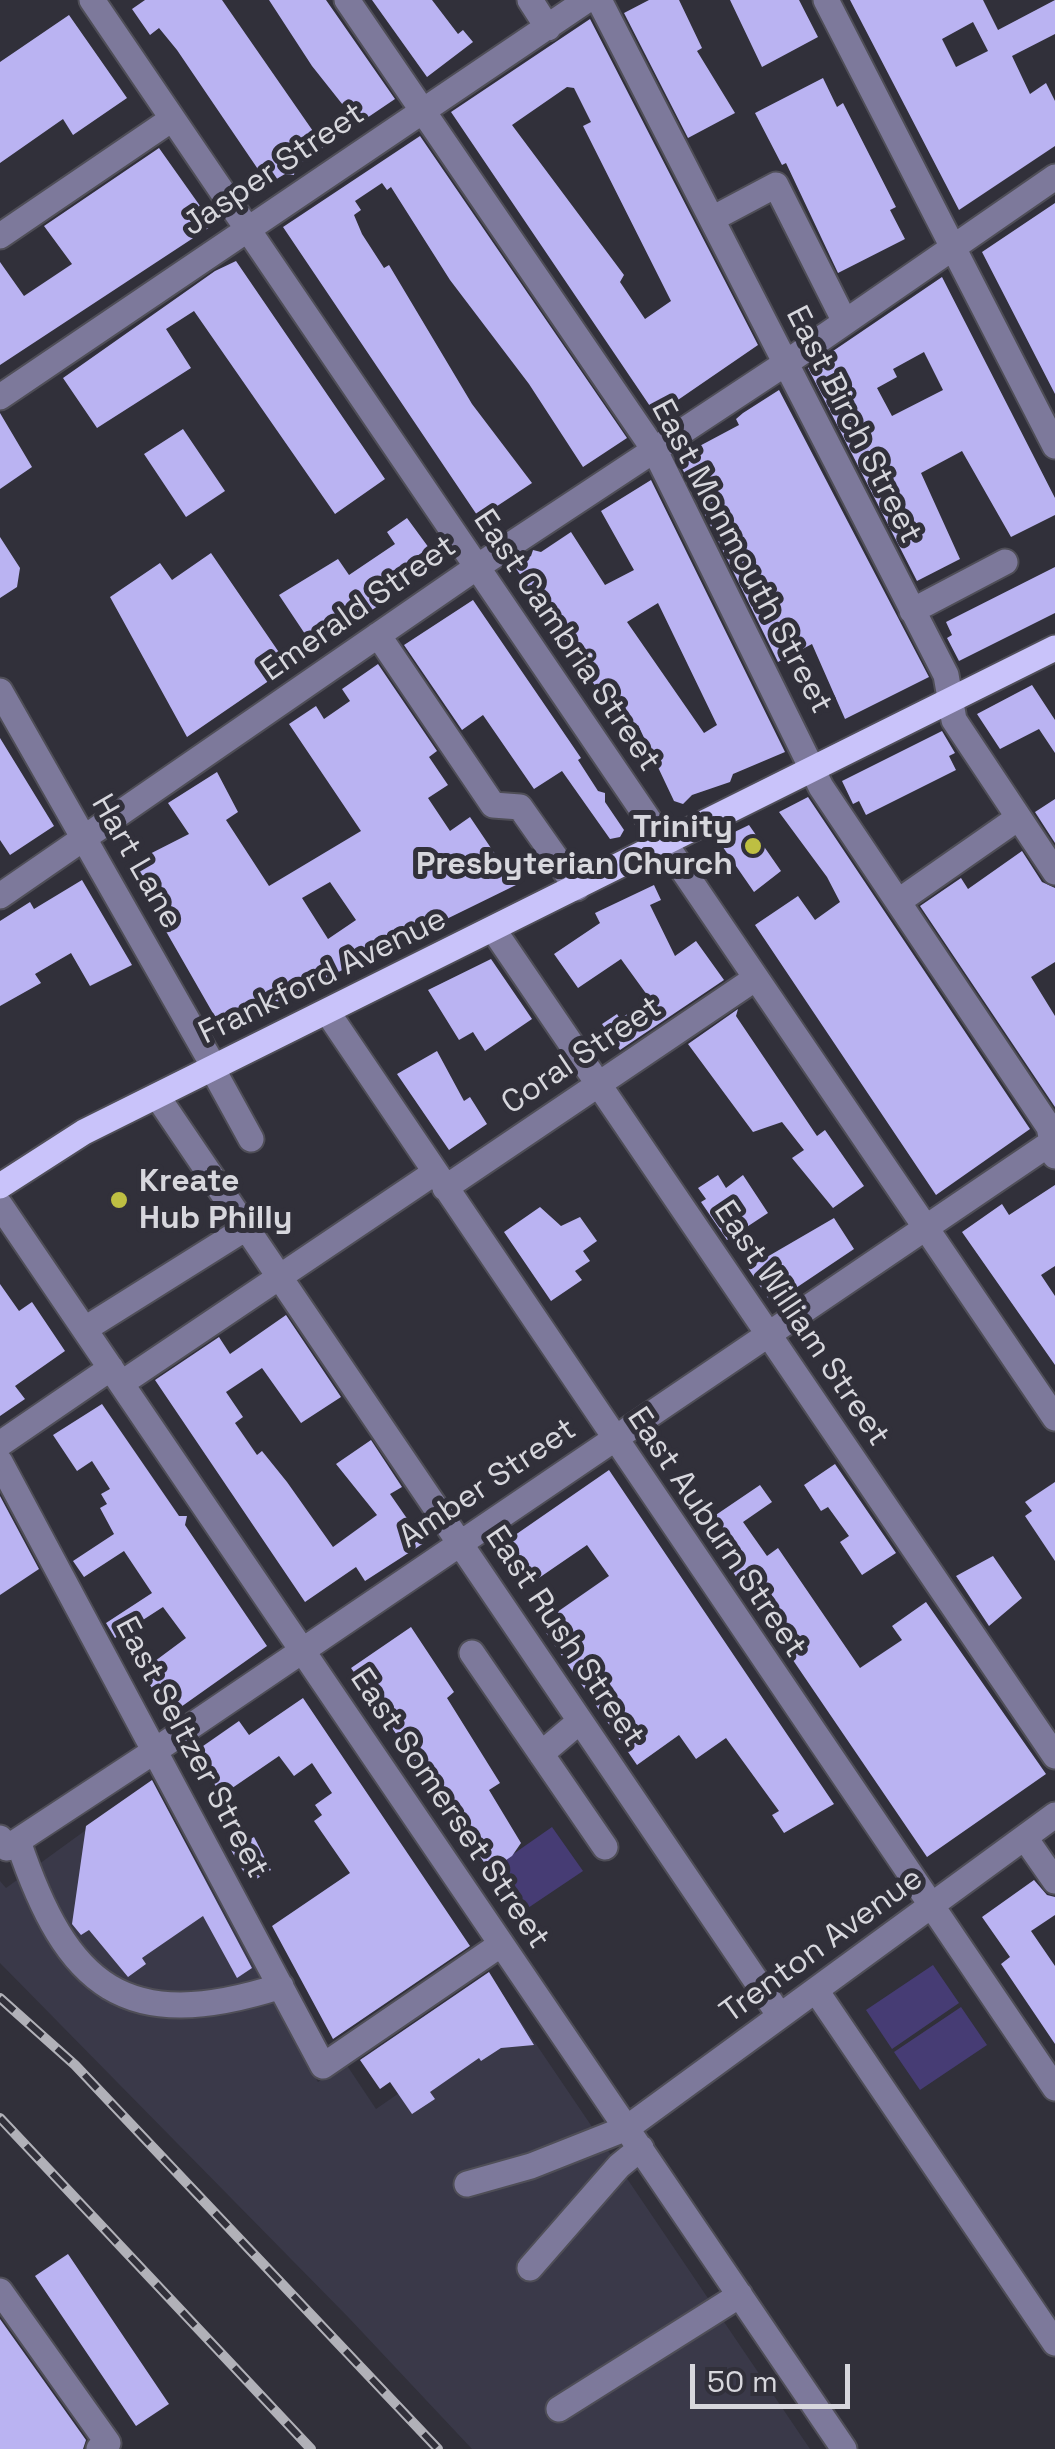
<!DOCTYPE html>
<html>
<head>
<meta charset="utf-8">
<style>
  body { margin:0 }
  #map { position:relative; width:1055px; height:2449px; overflow:hidden; background:#31303a; font-family:"Space Grotesk",sans-serif }
  canvas { display:block }
  .scale { position:absolute; left:690px; top:2364px; width:160px; height:45px; box-sizing:border-box; border:5px solid #d7d7dd; border-top:0; padding-left:12px; font-size:30px; line-height:35px; white-space:nowrap; color:#d7d7dd; -webkit-text-stroke:8px #31303a; paint-order:stroke }
</style>
</head>
<body>
<div id="map">
<canvas width="1055" height="2449"></canvas>
<div class="scale">50 m</div>
</div>
<script>
const context = document.querySelector('canvas').getContext('2d');
context.lineJoin = 'round';
function fillPath(path, color) {
  context.fillStyle = color;
  context.fill(path, 'evenodd');
}
function stroke(path, color, width, dash) {
  context.strokeStyle = color;
  context.lineWidth = width;
  context.lineCap = dash ? 'butt' : 'round';
  context.setLineDash(dash || []);
  context.stroke(path);
}
function label(font, color, halo, rows, align = 'center') {
  context.font = font + ' "Space Grotesk",sans-serif';
  context.lineWidth = 10;
  context.setLineDash([]);
  context.textBaseline = 'middle';
  context.strokeStyle = halo;
  context.fillStyle = color;
  for (const [text, x, y, turn = 0] of rows) {
    context.save();
    context.translate(x, y);
    context.rotate((+turn || 0) * Math.PI / 180);
    context.textAlign = isNaN(turn) ? turn : align;
    if (halo) context.strokeText(text, 0, 0);
    context.fillText(text, 0, 0);
    context.restore();
  }
}
fillPath(new Path2D(`
  M152,1782L318,2082L346,2064L376,2109L515,2013L810,2449H472L349,2318L0,1963V1881L6,1888Z`), '#3a3949');
fillPath(new Path2D(`
  M552,1827L583,1871L519,1914L489,1871Z
  M933,1965L959,2003L892,2049L866,2010Z
  M961,2007L987,2045L920,2090L894,2052Z`), '#463c74');
fillPath(new Path2D(`
  M145,0H222L324,147L295,167L294,175L285,174L268,184L177,50L159,28L150,35L132,9Z
  M269,0H326L395,99L358,124L312,66Z
  M372,0H432L458,34L463,30L473,42L427,77Z
  M649,0H679L702,48L697,51L735,113L688,138L624,13Z
  M730,0H799L818,37L762,67Z
  M850,0H983L998,30L1055,0V34L1012,56L1030,94L1046,83L1055,101V146L959,210ZM973,22L988,51L956,67L942,39Z
  M69,15L127,98L73,135L63,119L0,163V62Z
  M590,19L758,345L656,415L451,112ZM567,87L574,88L591,122L583,126L671,301L645,319L620,282L624,275L512,125Z
  M823,78L837,107L843,103L896,207L890,210L905,239L838,273L786,163L782,165L755,113Z
  M420,136L627,438L583,467L529,384L450,280L391,187L387,190L382,183L355,201L361,210L354,215L362,234L384,268L389,265L472,404L532,483L479,518L283,227Z
  M159,148L210,220V227L0,365V262L24,296L72,264L44,226Z
  M1055,203V394L982,252Z
  M236,261L385,479L335,514L194,311L166,329L191,368L97,428L63,378L215,271Z
  M942,277L1055,498V515L1011,537L962,451L921,473L960,559L917,581L808,368ZM924,352L943,390L892,416L877,388L897,377L893,369Z
  M779,390L929,677L845,719L812,644L778,662L677,458L739,425L736,419L743,413Z
  M0,413L32,467L0,489Z
  M183,429L225,491L186,517L144,454Z
  M651,480L785,752L733,774L730,782L692,795L683,804L674,801L638,725L627,733L515,567L531,556L533,550L541,552L571,532L605,585L634,570L601,511ZM658,603L717,725L704,733L627,622Z
  M407,518L429,548L385,577L394,595L315,649L279,595L338,559L349,575L395,544L387,532Z
  M0,537L20,568L17,587L0,598Z
  M211,553L289,667L187,737L110,597L160,563L172,580Z
  M1055,567V613L959,661L947,638L952,635L946,622Z
  M473,600L581,758L578,760L598,791L605,793V802L624,830L620,837L610,839L562,771L534,789L483,715L462,730L404,645Z
  M378,664L437,751L429,757L448,785L428,798L450,831L470,817L516,885L222,1029L128,865L189,834L168,803L217,772L238,812L226,820L269,886L361,831L289,724L316,706L324,719L350,701L342,689ZM330,882L356,920L328,939L302,898Z
  M1032,685L1055,720V753L1039,729L1000,749L977,714Z
  M942,731L955,753L949,756L956,770L866,815L859,801L853,804L842,781Z
  M0,738L54,826L10,855L0,840Z
  M808,797L1030,1129L936,1195L755,925L798,896L815,920L840,902L827,877L779,812Z
  M1055,799V843L1035,812Z
  M749,825L781,871L754,892L718,840Z
  M1022,851L1042,882L1055,888V962L1031,977L1055,1016V1107L920,906L961,878L968,889Z
  M82,880L132,965L90,986L71,953L35,974L41,983L0,1006V921L30,902L34,909Z
  M654,885L661,900L650,905L675,956L696,941L724,980L620,1050L602,1024L617,1014L620,1019L650,999L621,959L578,988L554,954L600,923L595,913Z
  M491,959L532,1019L485,1051L473,1032L459,1040L428,990Z
  M738,1009L736,1016L817,1136L825,1130L864,1186L833,1208L792,1158L804,1150L782,1122L753,1132L688,1044Z
  M437,1051L464,1101L470,1097L487,1124L449,1150L397,1074Z
  M718,1175L726,1188L743,1175L768,1213L727,1240L701,1202L706,1199L698,1188Z
  M1055,1185V1266L1041,1275L1055,1296V1365L962,1232L1002,1204L1009,1215Z
  M540,1207L561,1226L580,1217L597,1241L583,1251L590,1261L575,1271L582,1280L551,1301L504,1232Z
  M834,1218L854,1249L772,1304L748,1268Z
  M0,1284L19,1311L32,1302L65,1351L15,1386L25,1399L0,1416Z
  M286,1315L341,1397L301,1423L262,1368L226,1392L243,1417L235,1423L257,1455L262,1451L287,1482L333,1547L377,1515L336,1464L371,1440L402,1487L390,1494L424,1543L365,1581L356,1567L305,1602L155,1380L219,1337L230,1354Z
  M102,1404L179,1516H187L185,1525L267,1646L171,1714L147,1681L158,1673L151,1664L186,1638L163,1607L115,1638L106,1623L152,1593L124,1551L84,1577L73,1561L114,1534L100,1508L107,1504L101,1494L110,1489L92,1461L77,1471L53,1435Z
  M835,1464L896,1553L862,1575L840,1542L849,1536L828,1507L821,1511L804,1485Z
  M609,1470L834,1804L784,1833L772,1815L779,1811L726,1738L696,1759L679,1735L637,1765L540,1624L609,1576L587,1545L533,1582L505,1542Z
  M1055,1482V1561L1025,1516L1032,1511L1025,1502Z
  M760,1485L772,1502L743,1522L767,1556L778,1548L860,1668L902,1640L892,1626L926,1602L1046,1774L927,1857L701,1525Z
  M0,1496L39,1569L0,1595Z
  M993,1556L1022,1598L989,1626L956,1576Z
  M411,1627L454,1692L447,1698L500,1783L489,1790L521,1843L512,1856L490,1871L351,1668Z
  M303,1698L470,1946L333,2039L272,1926L350,1873L314,1821L322,1815L315,1805L332,1793L312,1763L294,1776L279,1756L222,1795L193,1753L239,1721L249,1735Z
  M152,1780L252,1968L237,1978L203,1916L142,1958L146,1964L128,1977L89,1930L81,1935L72,1924L86,1826Z
  M254,1837L271,1870L250,1883L231,1850Z
  M1034,1880L1047,1895L1055,1897V1915L1031,1931L1055,1966V2044L1001,1964L1010,1957L982,1917Z
  M489,1972L534,2045L501,2048L481,2061L479,2058L430,2092L435,2099L412,2114L390,2082L380,2089L360,2060Z
  M68,2254L169,2404L136,2426L35,2276Z
  M0,2319L86,2440L83,2449H0Z`), '#bab3f2');
const minor = new Path2D(`
  M92,0L1055,1418
  M347,0L655,451L821,787L1049,1127L1055,1156
  M530,0L548,28
  M599,0L946,675L954,720L1055,872
  M826,0L1055,446
  M712,219L776,185L845,322
  M0,236L172,119
  M0,397L587,0
  M912,611L1005,562
  M378,635L493,805L520,807L577,888
  M0,691L214,1067
  M0,896L477,567L786,363L1055,177
  M899,901L1018,818
  M493,929L1055,1756
  M328,1013L1055,2088
  M212,1068L251,1139
  M157,1096L780,2016
  M445,1188L756,978
  M0,1205L844,2449
  M85,1329L246,1228
  M122,1383L434,1173
  M0,1444L111,1368
  M0,1462L323,2066L500,1945
  M472,1653L605,1847
  M541,1754L580,1721
  M0,1838L7,1848L156,1750L1055,1140
  M1025,1838L1055,1881
  M18,1841C67,1987 125,2036 281,1986
  M817,1992L1055,2343
  M467,2184L531,2166L627,2128L1055,1815
  M530,2268L619,2166L641,2148
  M0,2291L108,2443L99,2449
  M559,2409L740,2295`);
const major = new Path2D(`
  M0,1186L84,1132L1055,648`);
stroke(minor, '#4f4e57', 29);
stroke(major, '#4f4e57', 29);
stroke(minor, '#7d799b', 25);
stroke(major, '#c9c3fa', 25);
const rail = new Path2D(`
  M0,1998L75,2065L438,2449
  M0,2118L311,2449`);
stroke(rail, '#b1b1b8', 10);
stroke(rail, '#31303a', 6, [19]);
for (const [x, y, r, color] of [
  [753,846,10,"#bebf42"],
  [119,1200,10,"#bebf42"]
]) {
  const dot = new Path2D();
  dot.arc(x, y, r, 0, 2 * Math.PI);
  context.fillStyle = color;
  context.fill(dot);
  stroke(dot, '#31303a', 4);
}
label('32px', '#d7d7dd', '#31303a', [
  ["Jasper Street",274,170,-34],
  ["East Birch Street",853,425,63],
  ["East Monmouth Street",741,557,62],
  ["Emerald Street",359,609,-35],
  ["East Cambria Street",566,641,56],
  ["Hart Lane",136,862,60],
  ["Frankford Avenue",323,977,-26],
  ["Coral Street",582,1056,-34],
  ["East William Street",801,1324,56],
  ["Amber Street",488,1484,-34],
  ["East Auburn Street",716,1533,56],
  ["East Rush Street",564,1637,56],
  ["East Seltzer Street",191,1748,62],
  ["East Somerset Street",449,1809,56],
  ["Trenton Avenue",822,1946,-36]
]);
label('bold 32px', '#d7d7dd', '#31303a', [
  ["Trinity",733,828],
  ["Presbyterian Church",733,865],
  ["Kreate",139,1182,"left"],
  ["Hub Philly",139,1219,"left"]
], 'right');
</script>
</body>
</html>
